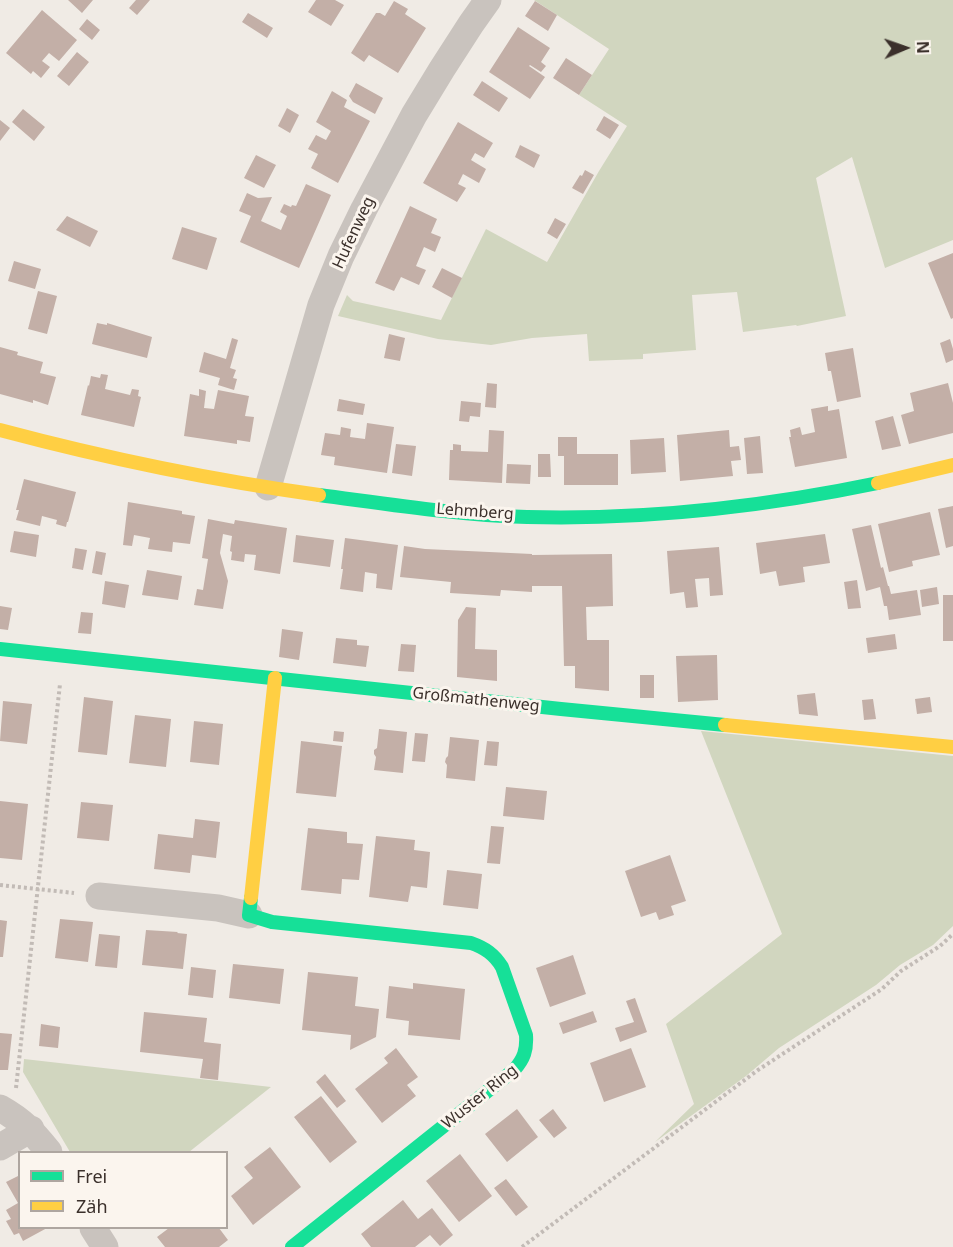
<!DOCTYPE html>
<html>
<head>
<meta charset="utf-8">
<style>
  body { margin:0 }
  #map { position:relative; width:953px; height:1247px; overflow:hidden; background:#f0ebe5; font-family:"Noto Sans",sans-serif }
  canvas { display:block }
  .legend { position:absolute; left:18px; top:1151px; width:210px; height:78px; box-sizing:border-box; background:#fbf5ee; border:2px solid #aea6a0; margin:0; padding:8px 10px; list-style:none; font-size:18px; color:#3b302b }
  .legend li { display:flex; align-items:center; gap:12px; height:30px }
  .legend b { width:30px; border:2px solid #aea6a0 }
  .north { position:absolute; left:875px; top:18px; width:60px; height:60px; -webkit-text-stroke:4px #fbf5ee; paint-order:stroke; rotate:88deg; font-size:16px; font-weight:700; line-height:24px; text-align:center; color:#3b302b }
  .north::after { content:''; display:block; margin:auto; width:21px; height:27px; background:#3b302b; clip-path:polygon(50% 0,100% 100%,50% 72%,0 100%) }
</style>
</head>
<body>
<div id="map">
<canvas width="953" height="1247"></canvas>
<ul class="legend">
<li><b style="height:8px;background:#16e098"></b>Frei</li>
<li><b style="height:8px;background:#ffcf43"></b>Zäh</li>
</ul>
<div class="north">N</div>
</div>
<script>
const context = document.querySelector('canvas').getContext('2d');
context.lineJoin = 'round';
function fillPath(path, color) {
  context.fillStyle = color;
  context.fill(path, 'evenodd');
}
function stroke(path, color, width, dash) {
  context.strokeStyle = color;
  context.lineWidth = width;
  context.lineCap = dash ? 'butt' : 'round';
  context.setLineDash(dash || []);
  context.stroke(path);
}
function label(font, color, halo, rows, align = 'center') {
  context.font = font + ' "Noto Sans",sans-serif';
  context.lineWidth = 6;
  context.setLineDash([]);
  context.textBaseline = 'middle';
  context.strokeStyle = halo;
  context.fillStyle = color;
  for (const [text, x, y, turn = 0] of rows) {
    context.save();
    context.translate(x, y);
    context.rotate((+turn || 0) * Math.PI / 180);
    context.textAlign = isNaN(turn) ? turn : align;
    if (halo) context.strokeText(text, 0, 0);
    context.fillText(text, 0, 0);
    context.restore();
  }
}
fillPath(new Path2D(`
  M534,0H953V240L885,268L852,157L816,178L846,316L797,326L796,325L743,332L737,292L692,295L696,350L643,354V359L589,361L587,334L532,338L491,345L438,339L338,316L347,295L353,301L441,320L486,229L547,262L599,171L627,126L579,95L609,49Z
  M701,731L953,756V926L933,945L900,965L876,985L779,1048L746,1076L655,1142L694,1104L666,1024L782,934Z
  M24,1059L271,1087L189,1152H70L23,1072Z`), '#d1d6bf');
fillPath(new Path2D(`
  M68,0H93L82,13Z
  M136,0H150L137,15L129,8Z
  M316,0H335L344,5L331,26L308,12Z
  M394,1L408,9L405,14L426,28L398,73L369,55L364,62L351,53L376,13H380L385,16Z
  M535,1L557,15L548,31L525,16Z
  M42,10L77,40L59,61L49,53L42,61L50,67L41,78L33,71L31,74L6,53Z
  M248,13L273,28L267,38L242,22Z
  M87,19L100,30L92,40L79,29Z
  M518,27L550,48L541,62L546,66L541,72L530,65L529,66L545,77L530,99L489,72Z
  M77,52L89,62L69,86L57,76Z
  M566,58L592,75L579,95L553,78Z
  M482,81L508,98L499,112L473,95Z
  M356,83L383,98L375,114L353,102L349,96Z
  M332,91L347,100L344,107L370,121L338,183L311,168L318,154L308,149L316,135L326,140L331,131L316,122Z
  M287,108L299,115L290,133L278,126Z
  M23,109L45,127L34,141L12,122Z
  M604,116L619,125L610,139L596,130Z
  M0,120L10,128L0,141Z
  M458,122L493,143L484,158L475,153L471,160L486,169L479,183L463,174L458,184L466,188L457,202L423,183Z
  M520,145L540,155L534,168L515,157Z
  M256,155L276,165L264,188L244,178Z
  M585,170L594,175L583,194L572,188L580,175L582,176Z
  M306,184L331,195L299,268L240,242L251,216L239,211L247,193L258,198L272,197L261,221L281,230L287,216L280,212L284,204L291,207L292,205L296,206Z
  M410,206L437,219L431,233L441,237L435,252L424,247L416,266L426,270L419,285L401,277L394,291L375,283Z
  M67,216L98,231L90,247L56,230Z
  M555,218L566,224L557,239L547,233Z
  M182,227L217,238L207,270L172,259Z
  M953,253V318L951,319L928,263Z
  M14,261L41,269L35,289L8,281Z
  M442,268L462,278L452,298L432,287Z
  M38,291L57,296L47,334L28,329Z
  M97,323L107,325V323L152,337L147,358L92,344Z
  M389,334L405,338L400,361L384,358Z
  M232,338L238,340L230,368L236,370L233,378L237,379L234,390L218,385L220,378L199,372L204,352L226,359Z
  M950,339L953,349V360L946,363L940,343Z
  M0,347L18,352L17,355L43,362L40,373L56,377L48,405L33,400V403L0,394Z
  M853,348L861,397L837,402L831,371H828L825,353Z
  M101,374L108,375L105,389L130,395L132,389L139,390L138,396L141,397L134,427L81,415L88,385L89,386L91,376L100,378Z
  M487,383L497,384L496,408L485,407Z
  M948,383L953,403V433L909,444L901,415L914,411L910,393Z
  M199,389L206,391L204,408L214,409L218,390L249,396L245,416L254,417L250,442L237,440V444L184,436L190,394L199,396Z
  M339,399L365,404L363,415L337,411Z
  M461,401L481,403L480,417L470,416L469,422L459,421Z
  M828,406V411L839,409L847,458L795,467L789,437H791L790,430L800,427L802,435L815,432L811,409Z
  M893,416L901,446L882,450L875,421Z
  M367,423L394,427L387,473L334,465L335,457L321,455L325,433L340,435L341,427L351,429L350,437L365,439Z
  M489,430L504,431L502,483L449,480L450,450H453V444L461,445V451L488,452Z
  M729,430L730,447L739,446L741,460L731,461L733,476L680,481L677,435Z
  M760,436L763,473L747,474L744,438Z
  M558,437H577V454H618V485H564V456H558Z
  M664,438L666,472L631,474L630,440Z
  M396,444L416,446L412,476L392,473Z
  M538,454H550L551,477H538Z
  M507,464L531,465L530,484L506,483Z
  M24,479L76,492L68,522H67L66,527L56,524L57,520L42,516L40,526L16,520L19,510H16Z
  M128,502L182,511V514L195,516L190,544L173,542L172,552L148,549L150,538L134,535L132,546L123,545Z
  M953,506V546L946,548L938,509Z
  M930,512L940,555L912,561L913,566L889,572L878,524Z
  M208,519L234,524L235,520L287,528L280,574L254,570L256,555L245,554L244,562L231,560L232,552L230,551L232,536L223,534L220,553L228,581L223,609L194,605L197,589L203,590L208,559L202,558Z
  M871,525L881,568L883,567L888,586H889L891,594L917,590L921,615L889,620L887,606H884L880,587L866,591L852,529Z
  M14,531L39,535L36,557L10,552Z
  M825,534L830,563L803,567L805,582L779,586L776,571L760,574L756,543Z
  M296,535L334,540L330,567L293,562Z
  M345,538L398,545L392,590L376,588L377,574L365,572L363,592L340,589L343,569H341Z
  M404,546L425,549L532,554V555L612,554L613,606L586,607L587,640H609V691L575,688V666H564L562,586H532V592L501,590L500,596L450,593L451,582L400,577Z
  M719,547L723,595L710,596L709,578L695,579L698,607L686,608L684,592L670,594L667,551Z
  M75,548L87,550L83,570L72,568Z
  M96,551L106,553L102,575L92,573Z
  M147,570L182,576L178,600L142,595Z
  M857,580L861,608L848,609L844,582Z
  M105,581L129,585L125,608L102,604Z
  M937,587L939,604L922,607L920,590Z
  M943,595H953V641H943Z
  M0,606L12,608L8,630L0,629Z
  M466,607L476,608L475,649L497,650V681L457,677L458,620Z
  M81,612L93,613L91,634L78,633Z
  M282,629L303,632L299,660L279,657Z
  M895,634L897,649L868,653L866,638Z
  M336,638L357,640V645L369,646L366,667L333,663Z
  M401,644L416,645L414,672L398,671Z
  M717,655L718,700L678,702L676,656Z
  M640,675H654V698H640Z
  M815,693L818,716L799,714L797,695Z
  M84,697L113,701L107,755L78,752Z
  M930,697L932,712L917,714L915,699Z
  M873,699L876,719L864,720L862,700Z
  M3,701L32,704L27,744L0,741Z
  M135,715L171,719L166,767L129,763Z
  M194,721L223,724L219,765L190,762Z
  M379,729L407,732L403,773L374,770L376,757L374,754V750L377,748Z
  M334,731L344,732L343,742L333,741Z
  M415,733L428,734L425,762L412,761Z
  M450,737L479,740L475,781L446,778L447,765L445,762L446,758L448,756Z
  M301,741L342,746L336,797L296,793Z
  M487,741L499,742L497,766L484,765Z
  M506,787L547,791L544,820L503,816Z
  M0,801L28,804L22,860L0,858Z
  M81,802L113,805L109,841L77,838Z
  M195,819L220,822L216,858L192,855L190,873L154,869L158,834L193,838Z
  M491,826L504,827L500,864L487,863Z
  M308,828L347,832V843L363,844L359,880L342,879L341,894L301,890Z
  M376,836L415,840L414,850L430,852L427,888L411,886L408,902L369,897Z
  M670,855L686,901L671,906L674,915L659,920L656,912L641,917L625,871Z
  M447,870L482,874L478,909L443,905Z
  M60,919L93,922L88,962L55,958Z
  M0,920L7,921L3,957H0Z
  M146,930L178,932L177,933L187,934L183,969L142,965Z
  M99,934L120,936L117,968L95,966Z
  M573,955L586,994L550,1007L536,968Z
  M233,964L284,969L280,1004L229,998Z
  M191,967L216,970L213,998L188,995Z
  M308,972L358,977L355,1006L379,1009L376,1037L350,1050L351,1035L302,1030Z
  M413,983L465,989L460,1040L408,1035L409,1021L386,1018L389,986L413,989Z
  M635,998L647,1032L620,1042L615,1028L634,1022L626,1001Z
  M593,1011L597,1022L563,1034L559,1023Z
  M144,1012L207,1018L204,1042L221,1044L218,1080L200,1078L203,1059L140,1052Z
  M41,1024L60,1027L58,1048L39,1046Z
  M0,1033L12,1034L8,1070H0Z
  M396,1048L418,1077L407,1085L416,1096L382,1123L355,1089L388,1063L384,1058Z
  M631,1048L646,1087L604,1102L590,1063Z
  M325,1074L346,1101L337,1108L316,1082Z
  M321,1096L357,1142L330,1163L294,1117Z
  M517,1109L538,1137L507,1162L485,1134Z
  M553,1109L567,1128L554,1138L539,1120Z
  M270,1147L301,1187L253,1225L231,1196L253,1178L244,1167Z
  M460,1154L492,1196L459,1222L426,1181Z
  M20,1175V1228H47L23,1241L19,1233L14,1235L6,1221L11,1219L6,1210L18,1203L6,1182Z
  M506,1179L528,1207L516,1216L494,1188Z
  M403,1200L418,1219L432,1208L453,1235L440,1246L430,1235L415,1247H371L361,1234Z
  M169,1228H219L228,1240L219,1247H165L157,1237Z`), '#c3afa7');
stroke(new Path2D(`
  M0,885L74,893
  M16,1088L60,684
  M522,1247L758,1070L882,989L901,971L940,946L953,934`), '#c2bbb6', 4, [3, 3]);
stroke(new Path2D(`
  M268,487L321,305L341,256L364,209L414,115L442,69L471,24L488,0
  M99,896L218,908L249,915
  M0,1108C23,1121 33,1132 49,1152
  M0,1147L31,1129
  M93,1228L105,1247`), '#c9c3be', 27);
stroke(new Path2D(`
  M319,495C388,504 457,515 527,517C644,520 763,507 878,483
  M0,649L561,709L725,725
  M251,898L249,915L272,922L471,943C485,948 494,954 502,967L526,1035C527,1050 524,1059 514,1070L292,1247`), '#16e098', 14);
stroke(new Path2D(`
  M0,430C105,458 211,480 319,495
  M878,483L953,465
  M725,725L953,747
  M251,898L275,678`), '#ffcf43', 14);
label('16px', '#3b302b', '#fbf5ee', [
  ["Hufenweg",354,233,-65],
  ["Lehmberg",475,512,4],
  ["Großmathenweg",476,700,6],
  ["Wuster Ring",480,1097,-39]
]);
</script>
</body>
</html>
